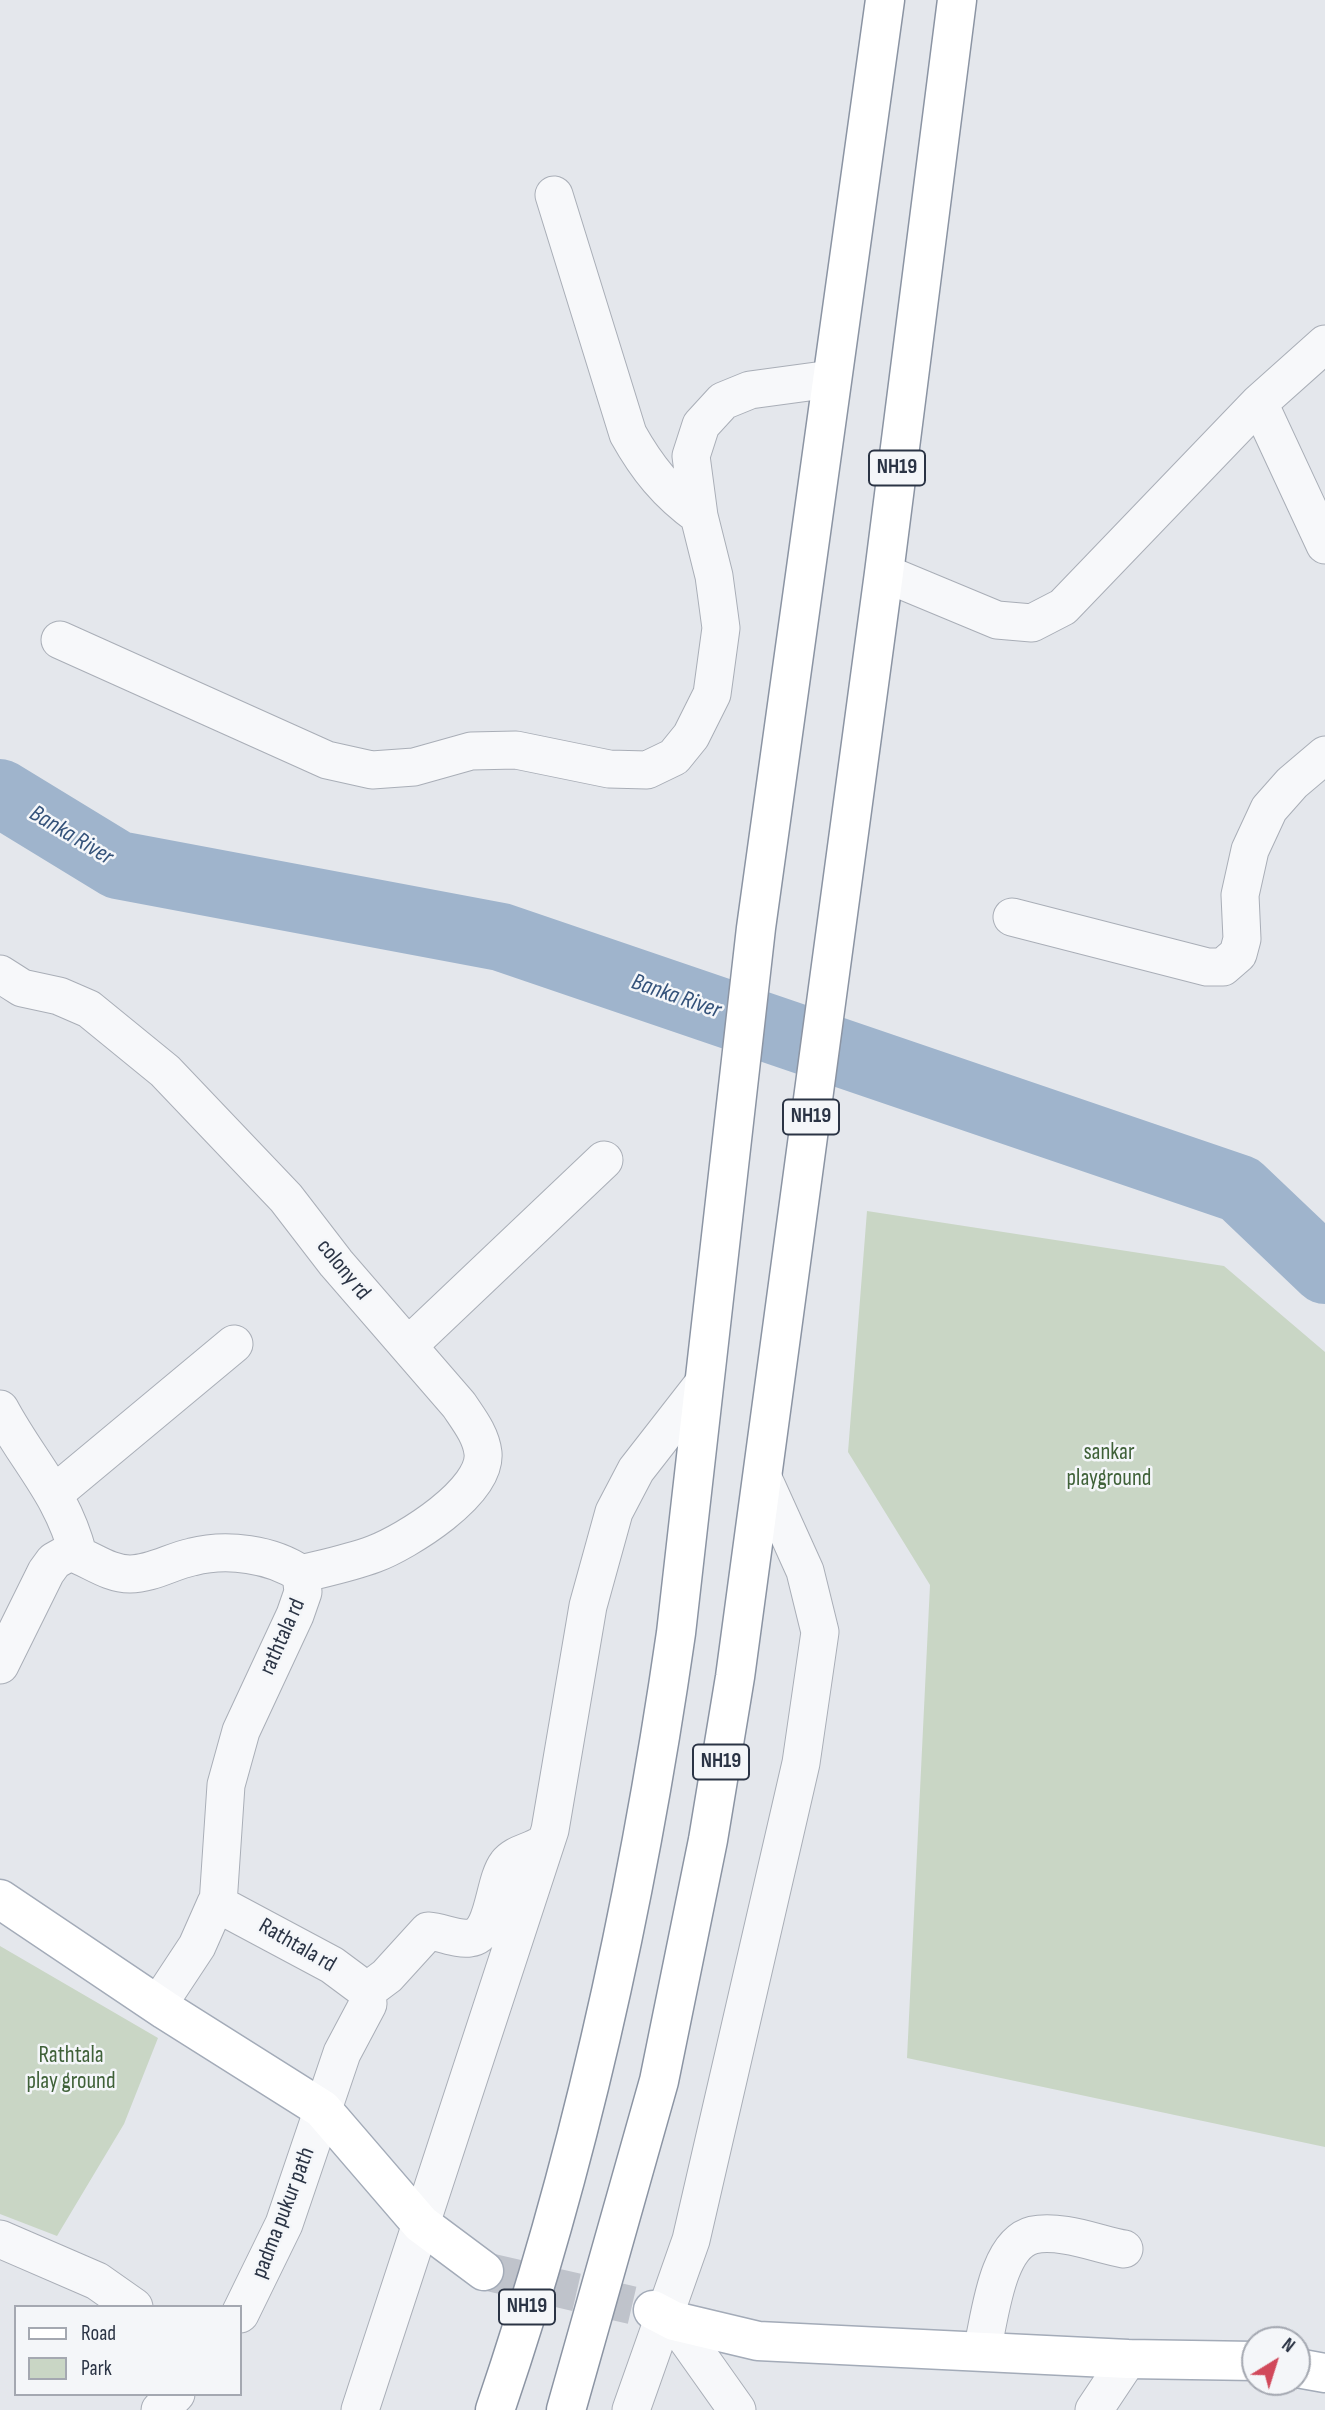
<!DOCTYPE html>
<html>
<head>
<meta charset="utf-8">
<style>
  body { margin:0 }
  #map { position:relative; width:1325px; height:2410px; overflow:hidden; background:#e4e7ec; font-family:"Sofia Sans Condensed",sans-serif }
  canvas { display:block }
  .legend { position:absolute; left:14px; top:2305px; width:228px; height:91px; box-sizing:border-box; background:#f4f6f9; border:2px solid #a4a8b1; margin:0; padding:9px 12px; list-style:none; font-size:21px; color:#2b3445 }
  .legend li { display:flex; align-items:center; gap:14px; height:35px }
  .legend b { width:35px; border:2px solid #a4a8b1 }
  .north { position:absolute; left:1241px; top:2326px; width:70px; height:70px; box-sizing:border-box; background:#f4f6f9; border:2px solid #a4a8b1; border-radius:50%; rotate:38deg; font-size:19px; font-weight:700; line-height:28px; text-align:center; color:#2b3445 }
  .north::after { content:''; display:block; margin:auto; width:24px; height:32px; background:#d1495b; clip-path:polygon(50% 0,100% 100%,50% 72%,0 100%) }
</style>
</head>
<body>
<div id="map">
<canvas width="1325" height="2410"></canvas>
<ul class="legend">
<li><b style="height:9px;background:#fff"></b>Road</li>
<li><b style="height:19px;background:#c9d6c5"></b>Park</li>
</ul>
<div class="north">N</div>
</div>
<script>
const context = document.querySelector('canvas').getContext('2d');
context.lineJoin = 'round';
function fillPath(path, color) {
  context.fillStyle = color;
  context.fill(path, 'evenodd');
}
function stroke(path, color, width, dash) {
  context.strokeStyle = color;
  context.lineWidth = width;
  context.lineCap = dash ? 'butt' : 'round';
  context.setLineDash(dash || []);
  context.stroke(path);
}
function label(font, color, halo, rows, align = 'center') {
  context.font = font + ' "Sofia Sans Condensed",sans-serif';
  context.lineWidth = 5;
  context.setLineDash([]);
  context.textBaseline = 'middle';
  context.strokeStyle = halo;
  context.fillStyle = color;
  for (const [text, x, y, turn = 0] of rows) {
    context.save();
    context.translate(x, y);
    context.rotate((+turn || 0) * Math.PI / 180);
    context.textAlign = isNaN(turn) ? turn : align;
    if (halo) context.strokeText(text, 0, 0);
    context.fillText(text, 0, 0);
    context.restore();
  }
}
fillPath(new Path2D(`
  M867,1211L1224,1266L1325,1352V2147L907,2058L930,1585L848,1452Z
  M0,1946L158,2038L124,2124L57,2236L0,2214Z`), '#c9d6c5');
stroke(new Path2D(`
  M0,793L118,865L501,937L1240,1189L1325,1270`), '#9fb4cc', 68);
stroke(new Path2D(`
  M484,2271L653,2310`), '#bfc3cb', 38, [38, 19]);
const minor = new Path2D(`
  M554,195L628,434C647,468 667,493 699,516
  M1259,403L1325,545
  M884,573L997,620L1032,623L1063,607L1259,403L1325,344
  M60,640L327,760L372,770L414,767L471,751L516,750L609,769L647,770L674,757L691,736L712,694L721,628L714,576L699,516L691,456L701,425L723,401L750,390L831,379
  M1012,917L1207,967H1223L1238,954L1242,939L1240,895L1250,850L1269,809L1292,783L1325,755
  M0,974L22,988L59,996L89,1009L165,1071L286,1198L336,1263L459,1405C469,1420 481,1435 483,1453C487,1492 406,1542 374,1554C350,1563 325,1568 301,1574
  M409,1345L604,1160
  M0,1409C29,1463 62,1493 78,1554
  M55,1493L234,1344
  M0,1665L46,1572L54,1561L70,1552C91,1559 108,1574 130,1574C152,1574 172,1561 192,1557C227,1548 272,1554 301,1574L303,1592L295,1615L241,1731L226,1785L218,1904
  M367,1991L387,1976L428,1931C442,1932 457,1940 470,1938C495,1935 493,1882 507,1864C515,1853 532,1852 544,1843
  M158,2005L197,1946L216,1903L332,1965L367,1991L368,2004L342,2053L284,2224L240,2314
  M0,2239L97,2281L134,2307
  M674,2321L737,2410
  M982,2350C990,2319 996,2244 1033,2235C1060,2229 1098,2244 1124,2249
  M160,2410L176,2394
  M360,2410L550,1830L588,1606L614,1512L636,1470L703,1384
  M631,2410L691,2240L801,1763L820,1632L805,1571L763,1478
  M1094,2410L1128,2359`);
const major = new Path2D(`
  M0,1899L165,2010L322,2109L421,2224L484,2271
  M653,2310L674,2321L758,2341L1128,2359L1255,2361
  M1297,2368L1325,2373`);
const highway = new Path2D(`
  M495,2410C581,2158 638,1896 676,1633L756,928L885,0
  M566,2410L659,2081L708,1840L735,1677L884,573L957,0`);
stroke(minor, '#a9aeb7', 39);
stroke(major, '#a3abb8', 41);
stroke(highway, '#8b94a3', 41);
stroke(minor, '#f7f8fa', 37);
stroke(major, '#fff', 38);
stroke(highway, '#fff', 38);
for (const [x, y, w] of [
  [897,468,56],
  [811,1117,56],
  [721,1762,56],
  [527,2307,56]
]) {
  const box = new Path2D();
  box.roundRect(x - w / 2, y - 17.5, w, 35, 5);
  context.fillStyle = '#f4f6f9';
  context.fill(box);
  stroke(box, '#2b3445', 2);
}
label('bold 21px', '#2b3445', null, [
  ["NH19",897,468],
  ["NH19",811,1117],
  ["NH19",721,1762],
  ["NH19",527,2307]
]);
label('23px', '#2b3445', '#f4f6f9', [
  ["colony rd",343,1270,51],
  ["rathtala rd",283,1637,-66],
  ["Rathtala rd",297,1946,30],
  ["padma pukur path",284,2213,-69]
]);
label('23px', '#3f6138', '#f4f6f9', [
  ["sankar",1109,1453],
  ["playground",1109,1479],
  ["Rathtala",71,2056],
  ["play ground",71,2082]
]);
label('italic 24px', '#34527a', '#f4f6f9', [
  ["Banka River",71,836,31],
  ["Banka River",676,997,19]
]);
</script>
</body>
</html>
